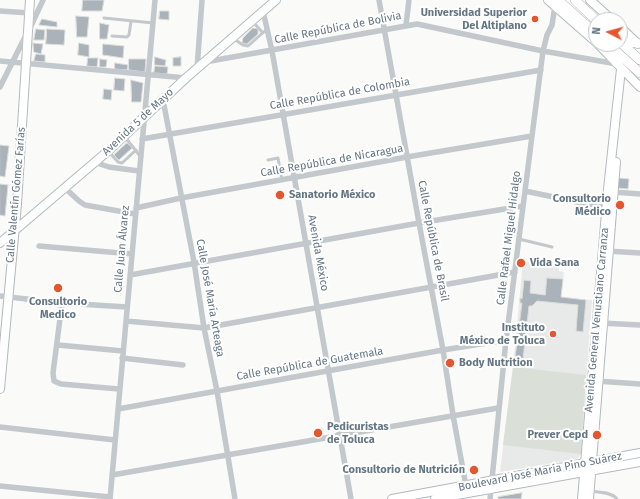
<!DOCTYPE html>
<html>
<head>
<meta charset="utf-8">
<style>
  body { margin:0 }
  #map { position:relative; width:640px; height:499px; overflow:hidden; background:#fafaf8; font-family:"Fira Sans",sans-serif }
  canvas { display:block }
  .north { position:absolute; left:588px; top:12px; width:40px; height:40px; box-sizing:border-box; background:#fff; border:1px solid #c1c8cd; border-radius:50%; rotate:276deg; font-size:11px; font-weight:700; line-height:16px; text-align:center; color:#657683 }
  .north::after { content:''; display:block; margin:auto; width:14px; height:18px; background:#e4572e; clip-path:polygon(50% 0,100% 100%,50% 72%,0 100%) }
</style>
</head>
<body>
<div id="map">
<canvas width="640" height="499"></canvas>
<div class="north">N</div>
</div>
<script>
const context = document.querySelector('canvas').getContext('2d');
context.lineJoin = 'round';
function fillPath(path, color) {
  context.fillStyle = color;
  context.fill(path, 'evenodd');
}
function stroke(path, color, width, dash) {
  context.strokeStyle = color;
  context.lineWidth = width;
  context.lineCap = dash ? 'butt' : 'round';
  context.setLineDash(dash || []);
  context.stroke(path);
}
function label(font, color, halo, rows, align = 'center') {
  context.font = font + ' "Fira Sans",sans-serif';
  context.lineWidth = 4;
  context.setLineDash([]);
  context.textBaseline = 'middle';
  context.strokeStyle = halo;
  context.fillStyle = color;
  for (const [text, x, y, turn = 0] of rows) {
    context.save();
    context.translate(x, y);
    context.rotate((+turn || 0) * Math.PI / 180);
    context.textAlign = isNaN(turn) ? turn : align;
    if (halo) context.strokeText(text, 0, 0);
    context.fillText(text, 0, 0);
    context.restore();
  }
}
fillPath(new Path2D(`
  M523,261L559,267V271L564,272L561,297L592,300L581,454L577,459L500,472L513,367Z`), '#e8e9e9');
fillPath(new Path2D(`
  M513,367L586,375L581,454L503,445Z`), '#dadfd7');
const building = new Path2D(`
  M83,0H104L102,11H82Z
  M160,11H169V20L159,19Z
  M76,16L89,17L87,37H77Z
  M42,19L57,22V27L39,25Z
  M100,23L109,25L107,39H100Z
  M253,28L258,29V34L247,44L242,43L243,38Z
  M36,29L45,30L44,40H34Z
  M47,29L65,30L64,45L46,44Z
  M33,43L43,44L41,54L34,52Z
  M79,43L89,45V57L78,55Z
  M103,44L124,46L123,58L103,55Z
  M36,54L45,55V62L34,61Z
  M155,57L166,60L165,66L155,65Z
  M181,57V66H173V58Z
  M88,58H98L97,67L87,66Z
  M100,59L107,60L106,67H100Z
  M129,59H146L145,72L129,70Z
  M115,63L128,65L127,70L115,69Z
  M155,66L168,67L167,74L154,73Z
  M115,78L125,79L124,91L114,90Z
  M131,80L143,83L141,102H132Z
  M104,89L112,90L111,100L103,99Z
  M127,143L132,148L119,160L114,155Z
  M0,145L9,146L5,177L0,176Z
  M619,178L629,179L628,189L618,188Z
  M0,184L8,185L5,216L0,215Z
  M547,278L563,279L561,297L586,300L583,332L576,331L578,305L537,301L532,306H529L523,359L515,358L522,303H520V298L522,299L524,280L531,281L530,293L545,295Z
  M522,493L521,499H498V497Z`);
fillPath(building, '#aab3b9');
stroke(building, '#dcdcda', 1);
const secondary = new Path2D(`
  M548,0L596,42
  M590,0L612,20
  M620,27L638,44
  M598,44L640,87
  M0,243L108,151L186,78L276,0
  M0,389L17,204L30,0
  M392,499L640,453
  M435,499L640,462
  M582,499L608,189L621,69
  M589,499L616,162`);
const trunk = new Path2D(`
  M558,0L596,34
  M575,0L596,20
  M620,41L637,43
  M620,42L640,60
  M608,44L640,73
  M613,50L618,64`);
stroke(secondary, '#b3babf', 10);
stroke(trunk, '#b4b9bd', 10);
stroke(new Path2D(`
  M104,18L153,23
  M253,22L263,33
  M112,36L127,37L129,35L131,21
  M234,39L243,45L248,46L267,29
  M125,137L140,156
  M109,152L118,162L122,163L136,150
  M268,160L278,158L282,180
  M519,239L552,247
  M590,491C598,492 612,492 617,499`), '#c3c8cc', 3);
stroke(new Path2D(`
  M379,0L419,223L443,350L453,415L466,486
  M0,11L30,13
  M263,11L272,51L351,499
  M406,25L409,0
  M30,28L43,0
  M0,61L186,78
  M205,62L417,24L543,51L617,64
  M197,69L202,0
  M0,87L26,35
  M163,100L194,262L204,328L217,391L235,499
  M142,139L541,70
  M94,162L109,167L139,171
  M65,188L79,201L85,205L135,214
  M525,191L606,208
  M613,192L640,194
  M136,208L181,198L407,157L532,136
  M39,246L132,254
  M607,251L640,253
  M130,275L419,223L523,206
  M0,296L62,303L127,307
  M62,303L53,373L54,381L61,384L119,389
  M126,321L204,328L515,272
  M600,323L640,325
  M58,345L123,351
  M122,358L183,365
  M596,381L640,384
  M118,409L443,350L506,340
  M0,427L115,440
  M112,475L498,408
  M0,486L110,497
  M110,499L155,0
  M490,499L506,340L532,136L543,51L547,35L552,25L555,6`), '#c3c8cc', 5.5);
stroke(secondary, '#fff', 8);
stroke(trunk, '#fff', 9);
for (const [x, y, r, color] of [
  [535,19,4,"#e4572e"],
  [280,195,5,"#e4572e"],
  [620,205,5,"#e4572e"],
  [521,263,5,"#e4572e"],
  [58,288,5,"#e4572e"],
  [553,334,4,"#e4572e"],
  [450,363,5,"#e4572e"],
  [318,433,5,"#e4572e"],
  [597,435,5,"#e4572e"],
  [474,470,5,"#e4572e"]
]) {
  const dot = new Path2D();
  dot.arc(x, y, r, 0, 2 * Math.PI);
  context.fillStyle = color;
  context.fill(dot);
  stroke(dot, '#fff', 1.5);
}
label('bold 11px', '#657683', '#fff', [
  ["Universidad Superior",527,13],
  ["Del Altiplano",527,26],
  ["Sanatorio México",289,195,"left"],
  ["Consultorio",611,199],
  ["Médico",611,212],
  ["Vida Sana",530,263,"left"],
  ["Consultorio",58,302,"center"],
  ["Medico",58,315,"center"],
  ["Instituto",545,328],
  ["México de Toluca",545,341],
  ["Body Nutrition",459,363,"left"],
  ["Pedicuristas",327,427,"left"],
  ["de Toluca",327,440,"left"],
  ["Prever Cepd",588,435],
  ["Consultorio de Nutrición",465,470]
], 'right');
label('11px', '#657683', '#fff', [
  ["Calle República de Bolivia",338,28,-11],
  ["Calle República de Colombia",340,94,-10],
  ["Avenida 5 de Mayo",138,122,-43],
  ["Calle República de Nicaragua",332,161,-10],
  ["Calle Valentín Gómez Farías",16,195,-85],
  ["Calle Rafael Miguel Hidalgo",509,238,-83],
  ["Calle República de Brasil",433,241,79],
  ["Calle Juan Álvarez",122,249,-85],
  ["Avenida México",318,253,80],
  ["Calle José María Arteaga",210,298,80],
  ["Avenida General Venustiano Carranza",597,320,-85],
  ["Calle República de Guatemala",310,364,-10],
  ["Boulevard José María Pino Suárez",540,472,-11]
]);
</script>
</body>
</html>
